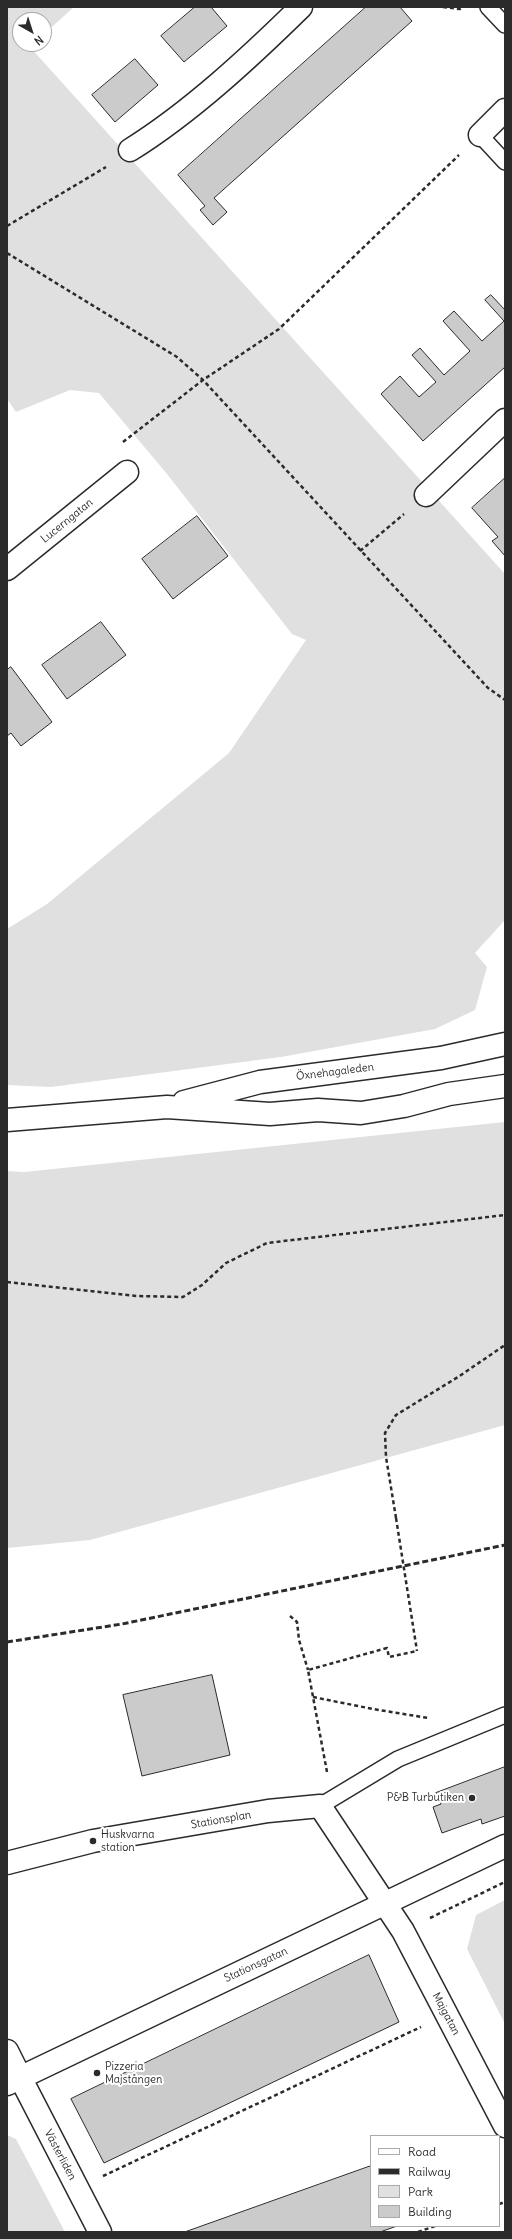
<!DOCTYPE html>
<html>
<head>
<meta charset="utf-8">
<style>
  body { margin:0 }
  #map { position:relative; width:512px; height:2239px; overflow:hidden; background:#fff; font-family:Delius,sans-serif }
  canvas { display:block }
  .frame { position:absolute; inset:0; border:8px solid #2b2b2b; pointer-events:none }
  .legend { position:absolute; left:370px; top:2135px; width:130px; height:92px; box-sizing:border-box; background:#fff; border:1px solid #aaa; margin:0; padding:5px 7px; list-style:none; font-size:12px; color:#2b2b2b }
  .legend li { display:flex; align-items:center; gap:8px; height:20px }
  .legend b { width:20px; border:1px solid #aaa }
  .north { position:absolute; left:12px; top:12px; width:40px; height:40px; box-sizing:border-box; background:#fff; border:1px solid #aaa; border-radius:50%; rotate:141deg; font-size:11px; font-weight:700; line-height:16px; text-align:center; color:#2b2b2b }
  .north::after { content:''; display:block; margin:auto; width:14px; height:18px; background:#2b2b2b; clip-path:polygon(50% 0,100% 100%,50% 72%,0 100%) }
</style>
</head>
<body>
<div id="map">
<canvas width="512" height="2239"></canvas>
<div class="frame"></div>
<ul class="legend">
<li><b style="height:5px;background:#fff"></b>Road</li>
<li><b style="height:5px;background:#2b2b2b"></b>Railway</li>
<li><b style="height:11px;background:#e0e0e0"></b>Park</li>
<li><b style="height:11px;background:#cbcbcb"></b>Building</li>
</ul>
<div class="north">N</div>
</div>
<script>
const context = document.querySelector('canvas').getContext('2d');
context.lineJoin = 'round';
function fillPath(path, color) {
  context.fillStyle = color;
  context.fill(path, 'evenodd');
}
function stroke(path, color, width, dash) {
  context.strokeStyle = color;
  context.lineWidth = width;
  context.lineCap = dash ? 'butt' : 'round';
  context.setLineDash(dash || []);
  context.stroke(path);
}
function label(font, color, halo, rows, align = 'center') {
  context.font = font + ' Delius,sans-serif';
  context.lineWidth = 4;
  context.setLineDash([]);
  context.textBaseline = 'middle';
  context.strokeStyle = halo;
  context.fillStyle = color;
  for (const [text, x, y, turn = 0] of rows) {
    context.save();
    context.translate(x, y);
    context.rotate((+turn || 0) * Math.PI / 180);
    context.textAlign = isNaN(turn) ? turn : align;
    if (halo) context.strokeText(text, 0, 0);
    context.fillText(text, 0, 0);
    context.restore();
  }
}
fillPath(new Path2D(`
  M7,7H74L44,34V20H20V44H33L30,47L505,574V920L475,953L487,967L475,1010L435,1029L281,1057L51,1087L7,1085V929L47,904L229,753L306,640L292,634L167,474L99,393L70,390L16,412L7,399Z
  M505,1122V1425L90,1540L7,1548V1171L24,1172Z
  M505,1900V2024L467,1949L476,1915Z
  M7,2135L16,2139L65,2232H7Z`), '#e0e0e0');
const building = new Path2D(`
  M195,7H211L227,26L184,62L161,36Z
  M366,7H400L412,21L214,198L227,212L213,225L200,210L205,206L178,175Z
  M135,59L158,85L115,122L92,95Z
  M491,295L505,310V367L423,441L381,394L400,376L419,397L436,382L412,355L420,348L444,375L470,351L443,321L454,311L482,341L504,321L485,300Z
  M505,478V556L492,541L498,537L472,508Z
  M197,516L228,556L173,599L142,559Z
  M101,622L126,655L67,699L42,665Z
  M11,667L52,722L21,746L11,733L7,736V670Z
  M212,1675L230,1755L142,1776L123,1695Z
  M505,1767V1816L482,1824L481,1819L442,1833L433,1807L441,1804L436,1793Z
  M369,1955L399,2022L104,2163L71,2099Z
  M371,2166V2226H397L380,2232H185Z`);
fillPath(building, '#cbcbcb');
stroke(building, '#2b2b2b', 1);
const lane = new Path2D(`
  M488,7L505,25
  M480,135L505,162
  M320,1806L398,1759L505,1715`);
const street = new Path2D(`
  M480,135L505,110
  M130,150C191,112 250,57 301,7
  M426,495L505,420
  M7,569L127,472
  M7,1863L93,1841L268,1811L320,1806L403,1931L505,2126
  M7,2051L20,2077`);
const secondary = new Path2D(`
  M184,1102L260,1082L441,1058L505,1044
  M7,1120L167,1107L270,1114L318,1110L361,1113L404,1106L449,1094L505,1086
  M20,2077L100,2232
  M7,2084L505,1846`);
stroke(lane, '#2b2b2b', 18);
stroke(street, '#2b2b2b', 25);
stroke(secondary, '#2b2b2b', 25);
stroke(new Path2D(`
  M443,7L460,9L463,7
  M7,226L106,167
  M7,253L177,357L203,380L488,688L505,700
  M123,442L203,380L279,329L459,155
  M360,551L404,514
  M7,1282L136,1296L183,1297L202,1285L226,1263L267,1243L505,1215
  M396,1518L386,1457L385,1433L396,1415L458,1377L505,1345
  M290,1616L297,1622L299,1640L308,1670
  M313,1697L373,1709L428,1718
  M327,1772L308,1670L387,1648L389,1657L417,1651
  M430,1918L505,1882
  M103,2176L421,2027
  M499,2204L505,2202
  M418,2232L435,2226`), '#2b2b2b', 2.5, [4, 3]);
stroke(lane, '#fff', 15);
stroke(street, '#fff', 22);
stroke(secondary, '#fff', 22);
stroke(new Path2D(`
  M7,1642L122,1624L505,1545`), '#2b2b2b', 3, [6, 3]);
stroke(new Path2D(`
  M396,1518L417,1651`), '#2b2b2b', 2.5, [4, 3]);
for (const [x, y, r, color] of [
  [472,1798,4,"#2b2b2b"],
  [93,1841,4,"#2b2b2b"],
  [97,2073,4,"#2b2b2b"]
]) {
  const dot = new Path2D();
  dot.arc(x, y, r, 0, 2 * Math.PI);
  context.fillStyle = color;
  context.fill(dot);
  stroke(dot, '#fff', 1.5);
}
label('11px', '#2b2b2b', '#fff', [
  ["Lucerngatan",67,521,-39],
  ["Öxnehagaleden",335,1072,-7],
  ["Stationsplan",221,1820,-10],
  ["Stationsgatan",256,1965,-25],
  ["Majgatan",446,2014,62],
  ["Västerliden",60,2155,62]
]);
label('11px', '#2b2b2b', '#fff', [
  ["P&B Turbutiken",464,1798,"right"],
  ["Huskvarna",101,1835],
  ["station",101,1848],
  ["Pizzeria",105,2067],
  ["Majstången",105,2080]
], 'left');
</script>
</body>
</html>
